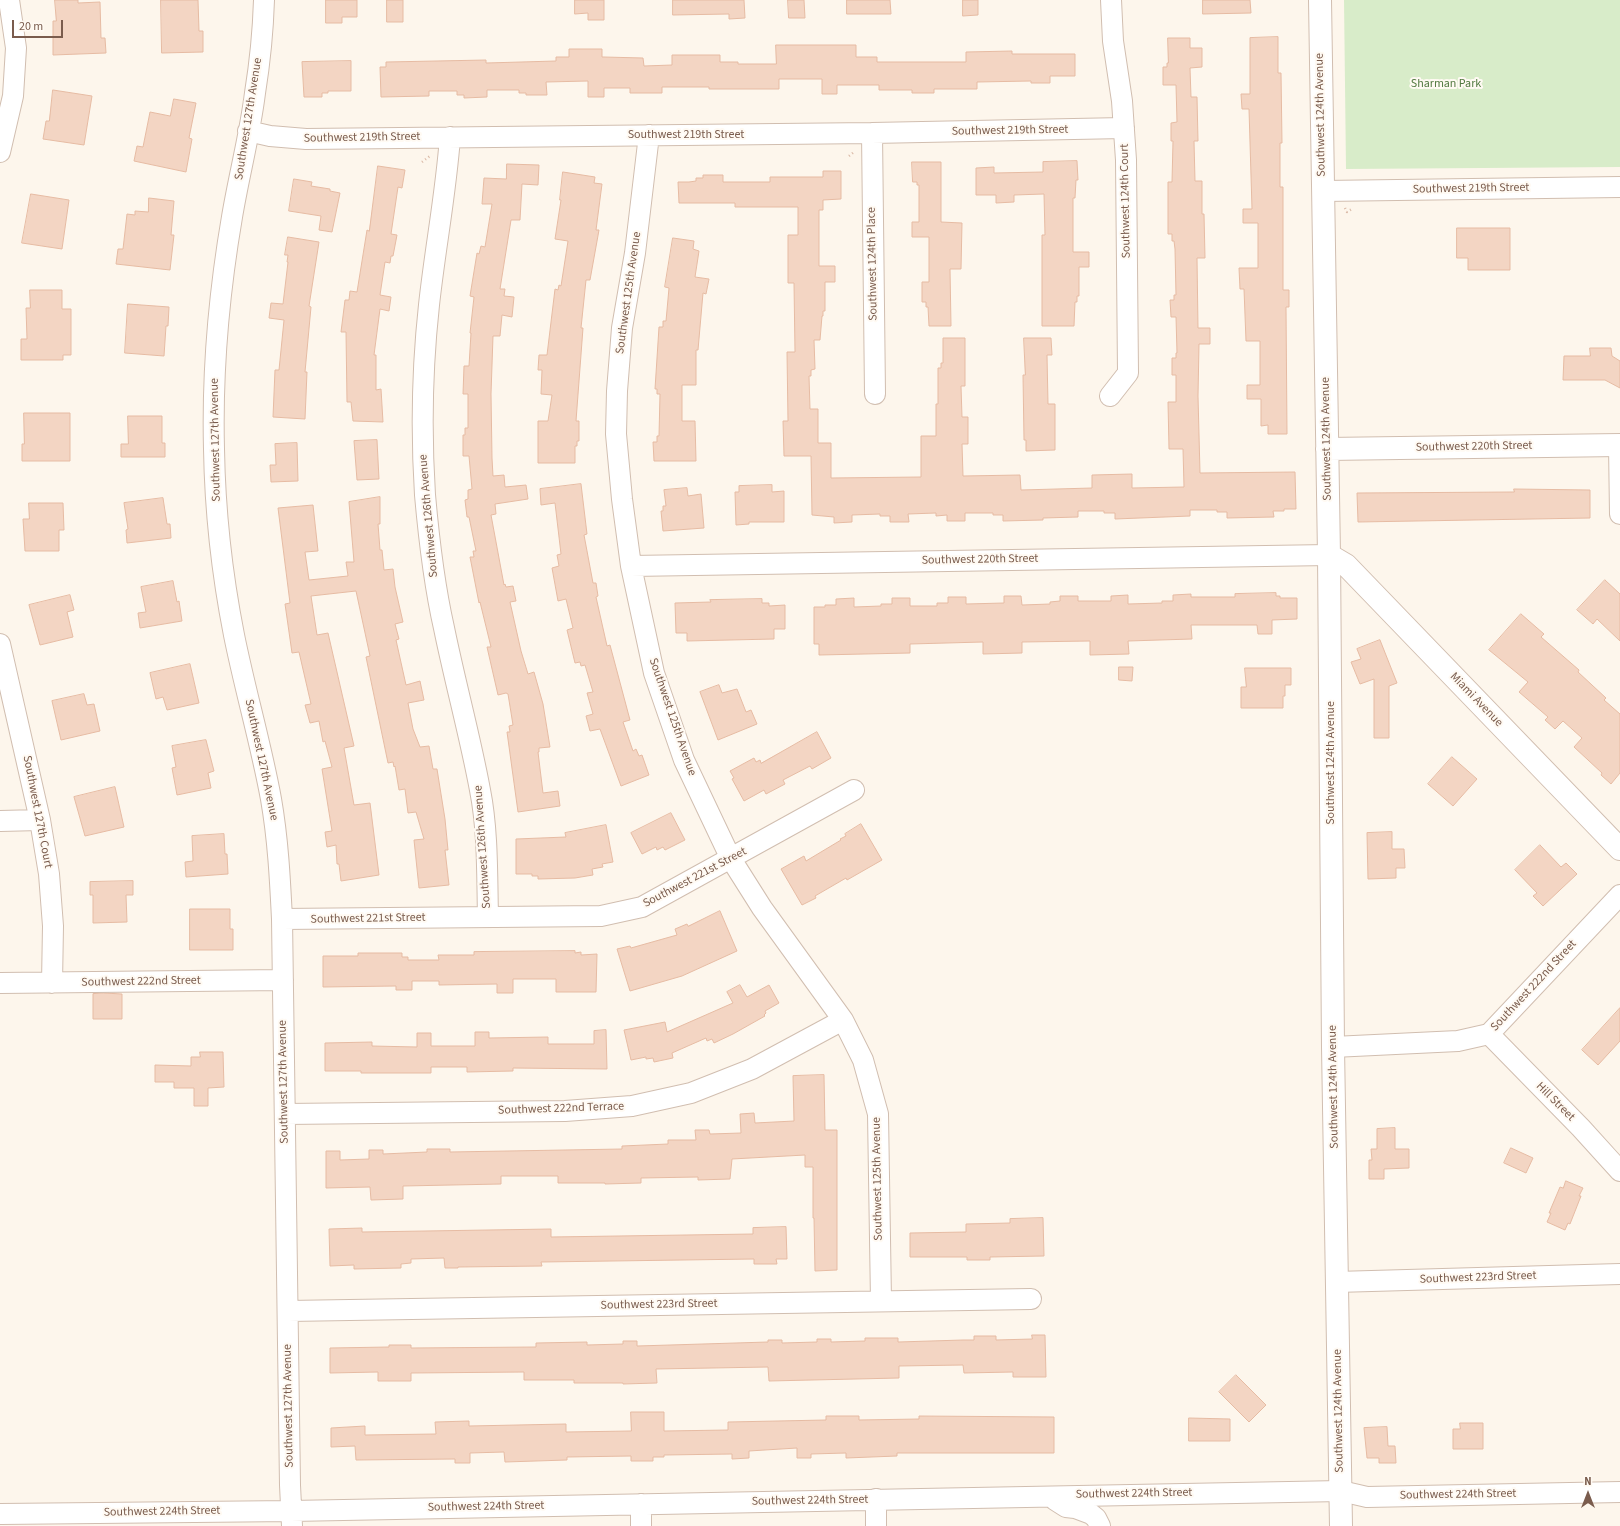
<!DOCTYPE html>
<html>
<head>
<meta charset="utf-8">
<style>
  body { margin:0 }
  #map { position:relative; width:1620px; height:1526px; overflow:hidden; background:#fdf6ec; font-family:"Source Sans 3",sans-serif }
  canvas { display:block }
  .north { position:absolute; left:1568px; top:1474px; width:40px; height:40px; -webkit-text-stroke:3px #fffaf3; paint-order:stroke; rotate:0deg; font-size:11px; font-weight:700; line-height:16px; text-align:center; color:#7a5c4d }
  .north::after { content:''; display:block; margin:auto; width:14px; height:18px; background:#7a5c4d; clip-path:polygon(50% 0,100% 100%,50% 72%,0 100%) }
  .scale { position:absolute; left:12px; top:20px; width:51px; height:18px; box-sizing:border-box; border:2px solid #7a5c4d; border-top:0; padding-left:5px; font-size:12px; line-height:14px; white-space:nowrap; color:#7a5c4d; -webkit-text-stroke:3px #fffaf3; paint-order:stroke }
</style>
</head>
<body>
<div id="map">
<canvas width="1620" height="1526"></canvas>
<div class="north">N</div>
<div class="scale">20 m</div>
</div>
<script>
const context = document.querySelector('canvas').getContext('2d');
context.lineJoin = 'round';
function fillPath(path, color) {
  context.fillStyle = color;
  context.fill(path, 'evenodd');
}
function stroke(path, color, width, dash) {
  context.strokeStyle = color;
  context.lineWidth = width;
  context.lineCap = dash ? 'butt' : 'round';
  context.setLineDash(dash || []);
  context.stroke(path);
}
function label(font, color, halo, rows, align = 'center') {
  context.font = font + ' "Source Sans 3",sans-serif';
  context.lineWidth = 4;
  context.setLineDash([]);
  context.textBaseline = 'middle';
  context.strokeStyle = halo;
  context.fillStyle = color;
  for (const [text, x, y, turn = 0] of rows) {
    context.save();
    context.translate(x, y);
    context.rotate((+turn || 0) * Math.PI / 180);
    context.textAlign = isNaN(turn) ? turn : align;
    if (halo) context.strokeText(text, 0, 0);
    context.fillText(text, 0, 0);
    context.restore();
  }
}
fillPath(new Path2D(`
  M1344,0H1620V167L1346,169Z`), '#d8ecc9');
const building = new Path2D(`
  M55,0H78V3L100,2L101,38H105L106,53L53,55V21H56Z
  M161,0H198L199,31H203V52L162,53Z
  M326,0H357V17H342V23H326Z
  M387,0H403V22H387Z
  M575,0H604V20H588V13L575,14Z
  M673,0H744L745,18L729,19V14L673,15Z
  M788,0H804L805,18H789Z
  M847,0H890L891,14H847Z
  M963,0H978V15L963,16Z
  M1203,0H1250L1251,13L1203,14Z
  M1278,37V73H1281L1282,143H1280V187H1283V290H1289V307H1286L1287,434H1268V425L1261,426V399H1247V385H1260V341H1246L1244,289H1240L1239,268H1258V223H1243V209H1252L1249,109H1242L1241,94H1250V38Z
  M1168,38H1190V48H1202V67L1190,68L1191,97H1197L1198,141H1194L1195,181H1202V214H1204L1205,258H1197L1198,328H1210V344H1199L1198,396L1200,473L1295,472L1296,509H1284V511H1273L1274,517L1227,518V512H1217V510H1190V516L1115,519V513H1104V511H1078V517L1043,518V520L1003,521V515H993V513H965V521H947V515L936,516V513L908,514L909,522H890V516H880V514L852,515V522L834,523V517L812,515L811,456H784L783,421H788L787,352H795L794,283H788V235H798V207H735V203H679L678,182H689L696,181V178H703V175H723V182H770V177H823V171H841V199L823,200V210H819V266H835V282H825V311H823V316H822L820,340H814L815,369L811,370V376H809L810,409H818V443H831V478L921,477V436H936V404H938V368H941V363H943V338H965V386H961L962,417H968V444H962L963,476L1020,475L1021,490L1092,488V475L1132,474V488L1184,487L1183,449H1169L1168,402H1176V375H1172V358H1176V353H1177L1176,317H1171L1170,300H1174V295H1176L1175,249L1174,241H1172V234H1168V182H1172L1173,141H1171V123L1177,122L1176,85H1163V67H1167V63H1168Z
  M776,45H856V57H877V62H966V52L1012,51V54H1075V76H1050V83H1031V81L977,82V89H934V93H912V90H879V85H837V94H822V79H779V89H709V87H662V93H630V88H604V97H588V81L546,82L547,95H526V93H519V90H487V97L464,98V95H457V91H429V96L381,97L380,67H386V62L486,60V63L556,61V57H569V49H602V57H604L643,58L644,66L672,65V55H720V62H738V64H776Z
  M351,61V91H328V93H322V97H304L302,62Z
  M53,90L92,96L84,145L43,139L46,121H49Z
  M174,99L196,103L189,138L192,139L186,172L134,161L137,146L143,147L150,112L170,116Z
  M1077,161L1078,180H1076L1075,198H1073V252H1089V267H1079V296H1077V302H1075L1074,326H1042V235H1045L1044,194L1014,195V202L996,203V195H976V168L994,167V173L1043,172V162Z
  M912,162H941V222L962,223L961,269H950L951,326H929L928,307H926V302H922V282H929V237H912V222H919V185H917V182H913Z
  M507,164L539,165L538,185L522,184L520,220H511L500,289H505L504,296L514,297L512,317L502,315L500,336H493L491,394L492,458L493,476L504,475L505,487L526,485L528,499L495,504L496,514L491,515L504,585L505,584L506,587L513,586L516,601L510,602L521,651L528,674L534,672L543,704L550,747L539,748V752H538L543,793L558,791L560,806L518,812L507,732H510L509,726L513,725L508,694L506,693L498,695L487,647H491L480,602L479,603L470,557H474L473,551H476L469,517H467L465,500L468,499V490L472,489L469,456H463V435H465V428H468V394H463L464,366H469L471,333H470L474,297L470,296L477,253L479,254L481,246L485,247L492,204H482L484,178L506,179Z
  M378,166L405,170L402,188L398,187L391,234L397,235L393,256H391L390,263L385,262L380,295L391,297L389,311L380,309L374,355H376V390L381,389L383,422L353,421L351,402H347L346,332H341L345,300H349L350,291L357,292L367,230L369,231Z
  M563,172L595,177L594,183L602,184L596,230H599L590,280H586L581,328H583L576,421H579V441H577V446H575V463H538V421H548L552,395L541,394L542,370H538L539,355H547L555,289L558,290L559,285L561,286L568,241L555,239L561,200H560Z
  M294,179L312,182L311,186L330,189V191L340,193L332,232L319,230L321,216L289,211Z
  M31,194L69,200L62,249L22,243Z
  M149,198L174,201L171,235H174L170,270L116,264L118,249H123L127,214L135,215V211L148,212Z
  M1457,228H1510V270H1468V258H1457Z
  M288,237L319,242L309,306L311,307L305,372H307L305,419L273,417L275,370H279L284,320L269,318L271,303L283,304L288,262H287L288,255H285Z
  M673,238L694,241L693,249L699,251L695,277L709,279L706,294L703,293L698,350H696V385H682V421H695L696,461H654L653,442H657V436H659L660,394H657V389H655L659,327H663V321H666L669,288L665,287Z
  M30,290H62V309H71V355H63V360H21V339H27L26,308H30Z
  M128,304L169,307L168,326H166L164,356L125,353Z
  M1024,338H1051L1052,355H1047L1048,404H1055V450L1026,451V440H1024L1023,375H1025Z
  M1590,348H1611L1612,356L1620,361V388L1605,380H1563L1564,356H1590Z
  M24,413H70V461H22V444H24Z
  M128,416H162V443H165V457H121V444H128Z
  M377,440L379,479L357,480L354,441Z
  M297,443L298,481L271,482L270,465H276L275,444Z
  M581,484L587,534L584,535L593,583H596L598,596L596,597L607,646L610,645L630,720L623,722L633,751L636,749L639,756L642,755L649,775L621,786L600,729L590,731L586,716L593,714L587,693L593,692L585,665L581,666L580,662L575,663L567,630L573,628L566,599L558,601L552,568L559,566L557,555L561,554L555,503L541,505L540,489Z
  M772,485V492L784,491V522H749V524L736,525L735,492H739V486Z
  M687,488L688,496L701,494L704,528L663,531L661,511H663V506H666L664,490Z
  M1514,489L1590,490V518L1358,522L1357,493L1514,492Z
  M380,497V524H378L380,550H382L384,570L393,569L395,587L403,622L395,624L399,639L396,640L406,685L420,681L424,700L408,703L413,729L420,747L429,746L433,769H437L445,819L448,850H445L449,885L419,888L414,840L424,839L416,812L408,813L405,789L399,790L395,766L394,767L393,762L388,763L366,657L370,656L356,591L311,596L317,635L328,633L354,746L344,748L354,805L370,803L379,875L341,881L339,864H337L336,845L327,847L325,832L332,831L322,769L332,767L325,741L323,742L319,721L310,723L305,705L311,704L299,652L292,653L285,604L290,603L278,508L313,505L318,551L305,552L309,580L348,576L346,562H354L349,502Z
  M163,498L167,524H170L171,538L127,543L126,530L128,529L124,503Z
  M29,503H63L64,530H59V551H25L23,519H29Z
  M1605,580L1620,594V641L1597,619L1593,624L1577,610Z
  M173,581L177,602L179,601L182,621L140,628L138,613L146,612L141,587Z
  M1276,593V596H1280V598H1297V619L1272,620V634H1258L1257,625H1191L1192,639L1128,641L1129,654L1090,655V641L1022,642V653L983,654V642L910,644V653L819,655V644H814V607H825V605H836V599L854,598V607L881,606V604H892V598H910V606H937V603H948V597H966V604L1004,603V596H1021L1022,605L1050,604V602L1060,601V596H1078V601H1111V596L1128,595V604L1162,603V601H1173V595L1191,594V597H1235V594Z
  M70,595L74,610L67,612L73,637L40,645L29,605Z
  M762,599V603H769V606L785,605V629H774V639L687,641V633H676L675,603L711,602L710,600Z
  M1521,614L1544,634L1541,637L1579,670L1578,672L1606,698L1604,700L1620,714V773L1611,784L1601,775L1602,773L1574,747L1582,738L1563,721L1555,729L1545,720L1548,717L1519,692L1528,682L1489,650Z
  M1380,640L1397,683L1389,686V738H1374V679L1360,684L1351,662L1361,659L1357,649Z
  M190,664L199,703L167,710L163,697L156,699L150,673Z
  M1119,667H1133L1132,681L1119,680Z
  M1245,668H1291V685H1285V696H1283V708H1241V687H1246Z
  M719,685L722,693L737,689L746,712L751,710L757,724L718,740L700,692Z
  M84,694L87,705L94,704L100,731L61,740L52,701Z
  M817,732L831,758L812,769L810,766L783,780L785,784L766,794L764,790L744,801L732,779L734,778L730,771L754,758L756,762L760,760L761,763Z
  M206,740L214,771L208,773L211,788L177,795L172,768L176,767L172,746Z
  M1452,757L1477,779L1453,806L1428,784Z
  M115,787L124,827L85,836L74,797Z
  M671,813L685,840L665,850L663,847L657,850L656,847L642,854L631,833Z
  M861,824L882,860L847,880L846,878L815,896L816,898L802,905L781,869L804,856L806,861L841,840L840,839L846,836L845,834Z
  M606,825L613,862L602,864L603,867L592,869L593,875L575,878L538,879V876H532V874H516V839L566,837L565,833Z
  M1392,832V849H1404L1405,868H1396V878L1368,879L1367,833Z
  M224,834L225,854H227L228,874L186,877L185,862L193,861L192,836Z
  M1540,845L1561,867L1566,863L1577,874L1543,906L1533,896L1537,893L1515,870Z
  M133,881V895H126L127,922L93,923V895H90V882Z
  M190,909H230V929H233V950H190Z
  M720,911L737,951L682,976L630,991L617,949L630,946L631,948L677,935L675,929L687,924L688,926Z
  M575,951V953L581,952V955L597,954L596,992H556V979H513V993H497V984L439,985V981H412V990H396V986L323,987V956H358V953H402V957H408V960H439L438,955H474V952Z
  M740,985L747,997L769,985L779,1003L765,1011L766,1013L764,1015L765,1016L733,1034L714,1043L712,1039L707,1041L706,1038L672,1053L673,1058L654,1062L653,1058L646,1059V1057L631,1060L624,1030L665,1022L667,1032L733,1003L727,992Z
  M104,993L122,994V1019H93V994Z
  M1620,1008V1041L1598,1065L1582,1050Z
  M606,1030L607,1069L513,1068V1071L467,1072V1067H431V1073H361V1071H325V1043L372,1042V1046L417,1047V1033H431V1046H475V1032H489V1038L548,1037V1044H594V1031Z
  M200,1052H223L224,1087L208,1088V1106H194V1088H174V1082H155V1065L191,1066V1057H200Z
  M824,1075L825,1130H837V1270L815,1271L814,1218H813V1167H805V1155L732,1159L730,1179L698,1180V1177L641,1178V1183L605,1184V1183H558V1176H501V1184L403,1186V1199L371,1200L370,1187L326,1188V1151H340V1160L369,1159V1150H383V1154L427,1152V1149H450V1152L622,1149V1146L668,1144V1140H696L695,1130H709L710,1134L741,1133L740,1114L754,1113L755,1123L794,1121L793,1076Z
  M1395,1128V1149H1409V1168L1384,1169V1179H1369V1160H1372L1371,1149H1377V1129Z
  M1511,1148L1533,1158L1526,1173L1504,1163Z
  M1566,1181L1583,1188L1579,1196H1581L1570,1224L1568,1223L1565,1230L1547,1222L1551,1213H1549L1560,1187L1563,1188Z
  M1043,1218L1044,1256L990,1257V1260H967V1257H910V1233L966,1232V1224L1010,1223V1219Z
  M786,1227L787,1259H776L777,1264H754V1259L541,1262L542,1266L458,1267V1268H445L444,1258L411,1259V1263L401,1264V1268L354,1269V1265L330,1266L329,1229L362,1228V1232L551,1229V1237L753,1234V1228Z
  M1032,1335H1045L1046,1377H1013V1372L964,1373L963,1365L899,1366V1378L769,1381L768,1367L656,1369L657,1383L623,1384V1383H574V1380H524V1372L411,1373V1381H378V1372L330,1373V1348L389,1347V1345H411V1348L536,1347V1343L587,1342V1345L623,1344V1341H637V1346L670,1345L768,1342V1340H782V1343L817,1342V1339H831V1342L865,1341V1338H898V1342L963,1340H974V1336H996V1340L1032,1339Z
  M1236,1375L1266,1405L1249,1422L1219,1392Z
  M631,1412H664V1431L728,1430V1422L826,1420V1416H859V1420L919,1419V1416L1054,1417V1453H897V1456L846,1458V1453L811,1454V1458H797V1448L749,1451V1458L732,1459V1454L664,1455V1457H653V1461H631V1456L567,1457V1460L505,1462L504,1452L470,1453V1463H455V1459L356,1460L355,1446L331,1447V1428L365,1426V1435L436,1434L435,1422L469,1421V1426L566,1424V1432L631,1431Z
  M1189,1418L1230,1419V1441H1189Z
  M1460,1423H1483V1449H1453V1429H1460Z
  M1387,1427L1388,1446H1395L1396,1463H1379V1458H1367L1364,1428Z`);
fillPath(building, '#f3d5c3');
stroke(building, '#e6bba3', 1);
const minor = new Path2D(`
  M264,0C263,31 260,62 255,93C250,134 239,175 232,217C219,293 212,371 214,449C215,511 222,574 234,635C245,690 261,744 271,799C278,839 280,879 282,919L290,1485L292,1526
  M248,131L270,136L306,139L872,133L1124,128
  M872,133L875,394
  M649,135L635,253L622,328L617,391L616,434L622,499L631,566L654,673L684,760L721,838L731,859L762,908L843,1020L863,1060L878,1114L881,1301
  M450,137C446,193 435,249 429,305C422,369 421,432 425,495C429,540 434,584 444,628C455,682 470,736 480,790C488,830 487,876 488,917
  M0,152L13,96L16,48L9,0
  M1323,191L1620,187
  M1110,396L1128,373L1126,160L1122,101L1113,41L1111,0
  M1619,445L1620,514
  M631,566L1329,555
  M0,644L40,820L49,874L53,926L52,983
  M0,821L40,820
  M282,919L601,916L642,907L854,790
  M0,983L283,980
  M1489,1034L1581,1128L1620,1171
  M1333,1047L1458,1041L1489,1034L1620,895
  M285,1114L565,1111L632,1106L691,1093L752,1069L843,1020
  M1336,1282L1620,1274
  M288,1311L1031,1299
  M876,1499V1526
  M1055,1500L1066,1507L1075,1508L1091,1514L1096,1518L1100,1526
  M641,1504V1526
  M0,1514L291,1511L1341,1491L1367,1497L1620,1492`);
const tertiary = new Path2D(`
  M1320,0L1329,555L1333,1047L1341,1526
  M1327,449L1620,445
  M1329,555L1346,565L1620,849`);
stroke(minor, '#d1beb0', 22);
stroke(tertiary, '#d1beb0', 24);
stroke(new Path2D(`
  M849,156L854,152
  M422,162L430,156
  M1345,208L1347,212L1352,209`), '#d9b8a5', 2.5, [1, 3]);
stroke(minor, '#fff', 20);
stroke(tertiary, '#fff', 22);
label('12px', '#537a41', '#fffaf3', [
  ["Sharman Park",1446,84]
]);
label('12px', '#7a5c4d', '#fffaf3', [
  ["Southwest 124th Avenue",1321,115,-91],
  ["Southwest 127th Avenue",249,119,-81],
  ["Southwest 219th Street",1010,131,-1],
  ["Southwest 219th Street",686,135],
  ["Southwest 219th Street",362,138,-1],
  ["Southwest 219th Street",1471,189,-1],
  ["Southwest 124th Court",1126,201,-91],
  ["Southwest 124th Place",873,264,-91],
  ["Southwest 125th Avenue",629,293,-82],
  ["Southwest 124th Avenue",1327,439,-91],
  ["Southwest 127th Avenue",216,440,-91],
  ["Southwest 220th Street",1474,447,-1],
  ["Southwest 126th Avenue",429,516,-95],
  ["Southwest 220th Street",980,560,-1],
  ["Miami Avenue",1476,700,46],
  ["Southwest 125th Avenue",672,717,71],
  ["Southwest 127th Avenue",261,760,78],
  ["Southwest 124th Avenue",1331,763,-90],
  ["Southwest 127th Court",37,812,79],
  ["Southwest 126th Avenue",483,847,-94],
  ["Southwest 221st Street",695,878,-28],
  ["Southwest 221st Street",368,919,-1],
  ["Southwest 222nd Street",141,982,-1],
  ["Southwest 222nd Street",1534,986,-47],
  ["Southwest 127th Avenue",284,1082,-91],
  ["Southwest 124th Avenue",1334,1087,-91],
  ["Hill Street",1555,1102,45],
  ["Southwest 222nd Terrace",561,1109,-2],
  ["Southwest 125th Avenue",878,1179,-91],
  ["Southwest 223rd Street",1478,1278,-2],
  ["Southwest 223rd Street",659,1305,-1],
  ["Southwest 127th Avenue",289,1406,-91],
  ["Southwest 124th Avenue",1339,1411,-91],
  ["Southwest 224th Street",1134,1494,-1],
  ["Southwest 224th Street",1458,1495,-1],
  ["Southwest 224th Street",810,1501,-1],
  ["Southwest 224th Street",486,1507,-1],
  ["Southwest 224th Street",162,1512,-1]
]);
</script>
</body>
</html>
